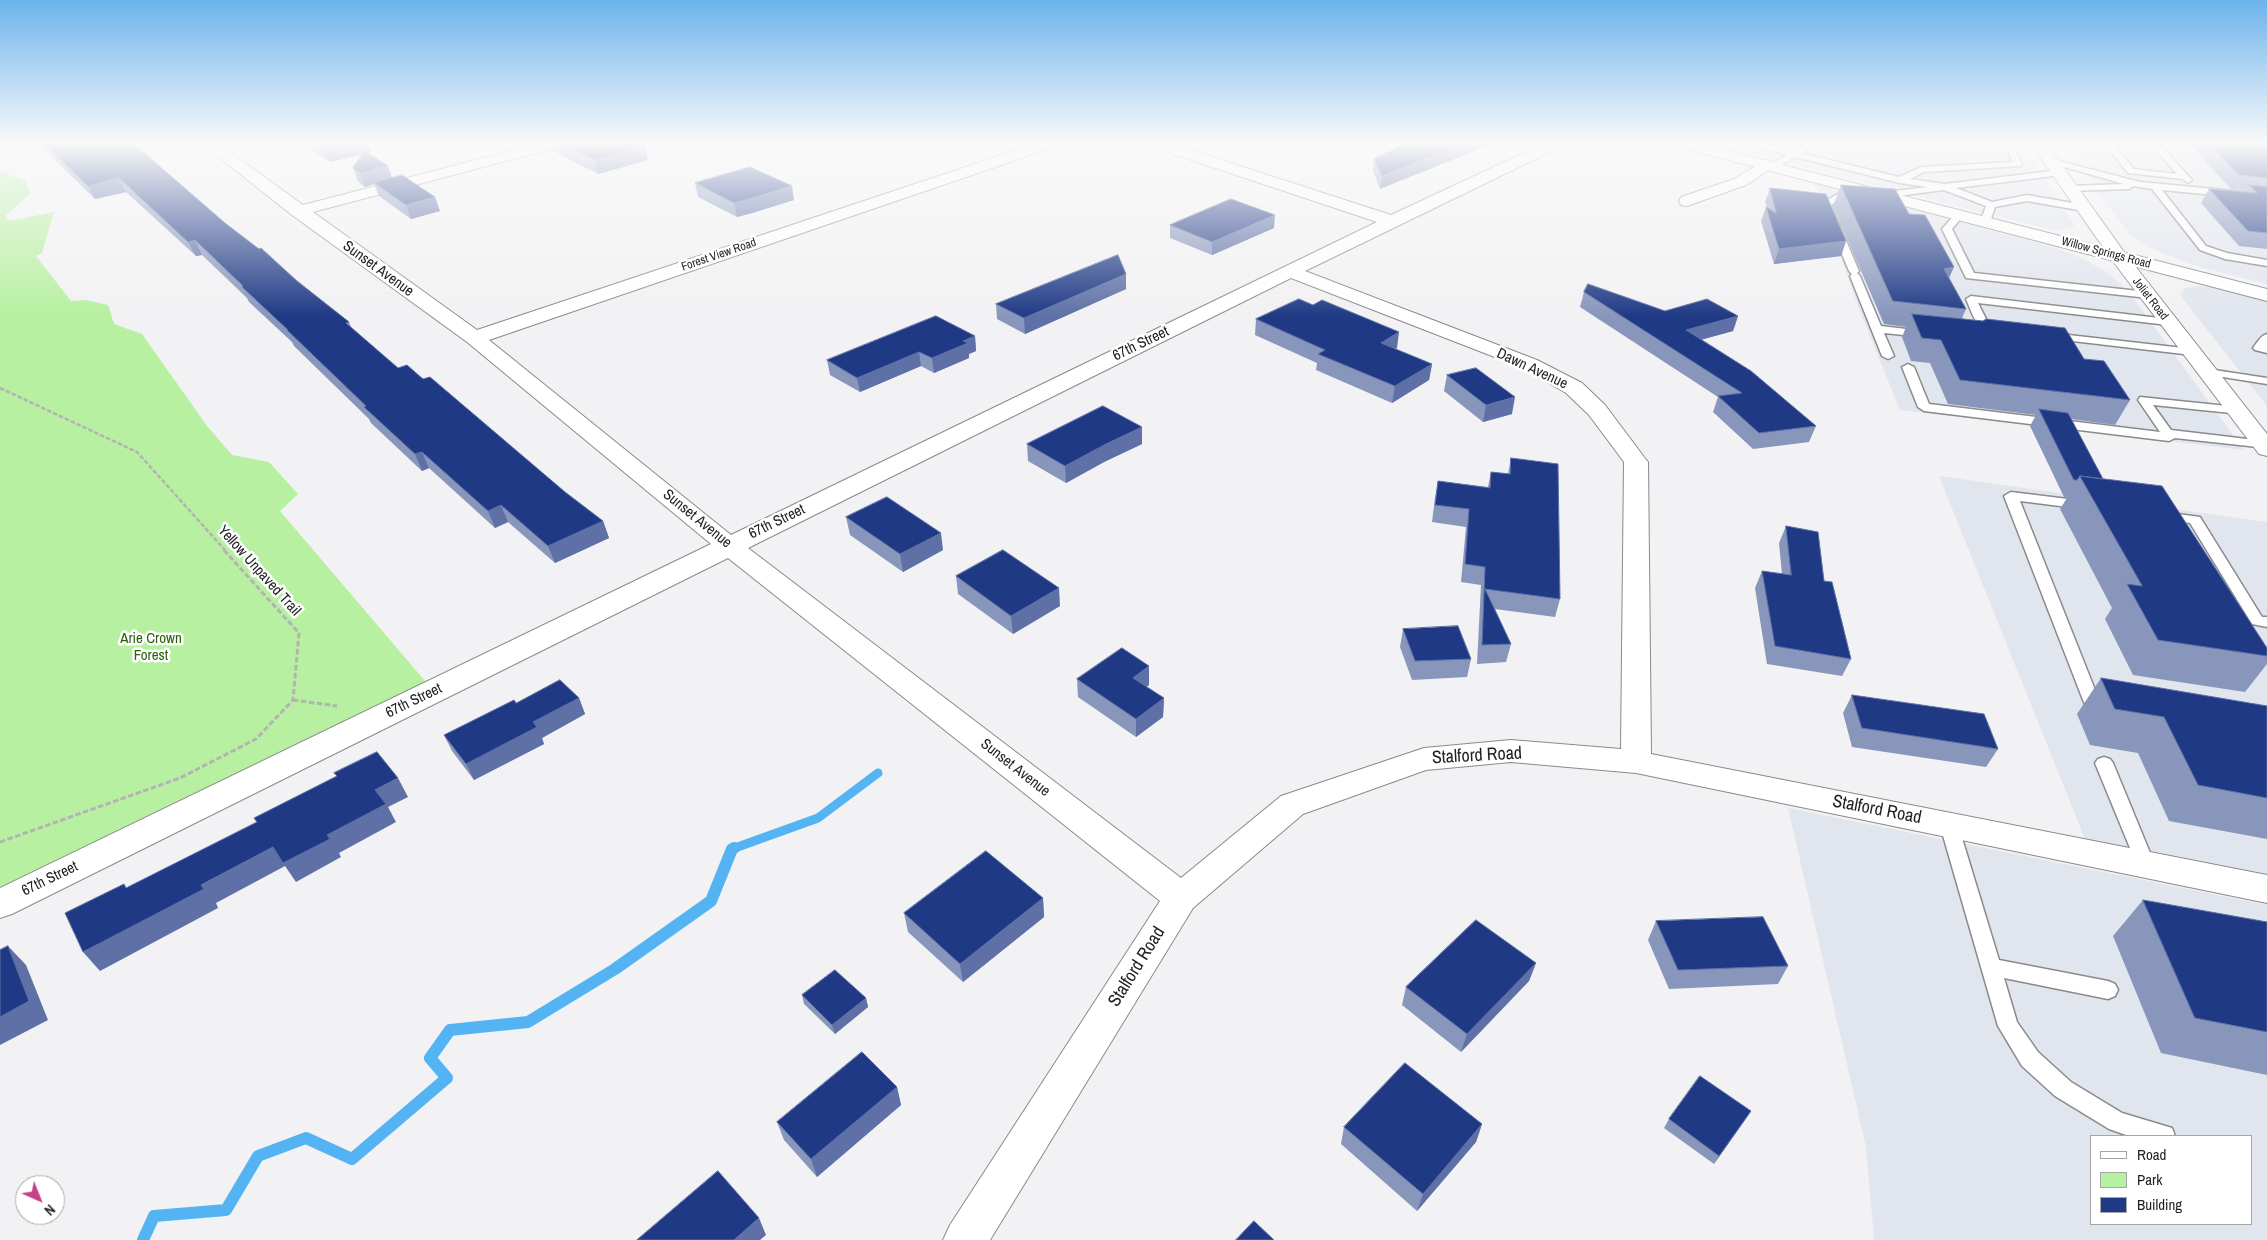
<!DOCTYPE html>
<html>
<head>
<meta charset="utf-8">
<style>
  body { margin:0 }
  #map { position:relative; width:2267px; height:1240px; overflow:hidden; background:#f2f2f4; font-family:"Archivo Narrow",sans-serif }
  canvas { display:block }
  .legend { position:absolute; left:2090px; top:1135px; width:162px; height:90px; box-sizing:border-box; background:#fff; border:1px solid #a5a6a6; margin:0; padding:6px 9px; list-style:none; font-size:15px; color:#1f2020 }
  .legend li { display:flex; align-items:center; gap:10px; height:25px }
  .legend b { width:25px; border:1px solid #a5a6a6 }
  .north { position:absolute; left:15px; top:1175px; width:50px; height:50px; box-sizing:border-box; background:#fff; border:1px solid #a5a6a6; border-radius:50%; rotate:136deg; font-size:14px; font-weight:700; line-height:20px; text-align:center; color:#1f2020 }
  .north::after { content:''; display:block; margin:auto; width:18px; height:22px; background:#c6438a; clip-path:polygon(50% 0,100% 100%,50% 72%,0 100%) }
</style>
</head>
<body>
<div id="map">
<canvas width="2267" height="1240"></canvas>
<ul class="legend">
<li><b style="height:6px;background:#fff"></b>Road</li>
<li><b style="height:14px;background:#b6f0a0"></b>Park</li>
<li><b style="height:14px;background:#1f3984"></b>Building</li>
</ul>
<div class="north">N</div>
</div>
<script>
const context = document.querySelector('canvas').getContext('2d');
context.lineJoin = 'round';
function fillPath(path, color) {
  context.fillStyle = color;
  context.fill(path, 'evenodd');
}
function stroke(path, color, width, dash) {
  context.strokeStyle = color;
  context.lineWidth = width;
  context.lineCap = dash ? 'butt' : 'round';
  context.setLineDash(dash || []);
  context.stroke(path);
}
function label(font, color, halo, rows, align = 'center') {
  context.font = font + ' "Archivo Narrow",sans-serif';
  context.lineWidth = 5;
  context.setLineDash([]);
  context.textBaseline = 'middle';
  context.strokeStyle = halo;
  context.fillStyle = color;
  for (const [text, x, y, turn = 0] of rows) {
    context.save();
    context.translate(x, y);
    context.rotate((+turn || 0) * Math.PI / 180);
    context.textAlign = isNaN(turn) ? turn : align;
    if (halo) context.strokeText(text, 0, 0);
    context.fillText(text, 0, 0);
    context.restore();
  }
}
fillPath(new Path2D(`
  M1707,144H2023L2075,225L2069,229L2053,230L2040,227Z
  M2064,144H2267V284L2200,267L2161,253L2131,236Z
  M1814,183L2056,248L2084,259L2107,272L2128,291L2244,450L1900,410L1861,314Z
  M2200,286L2222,289L2267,301V406L2180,295L2185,288Z
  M1939,476L2267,522V878L2087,844Z
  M1788,808L2267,905V1240H1874L1866,1147ZM2091,1136H2251V1224H2091Z`), '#e1e5ed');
fillPath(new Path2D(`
  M0,171L25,180L30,194L5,216L9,221L54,212L42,253L36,256L71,301L86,300L108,305L114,324L142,334L207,426L232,455L269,462L298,494L280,511L431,688L0,897Z`), '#b6f0a0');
stroke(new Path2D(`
  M732,849L818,818L878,773`), '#53b3f3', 9);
stroke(new Path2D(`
  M143,1240L154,1216L226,1210L258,1156L306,1138L352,1159L447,1078L430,1058L450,1030L528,1022L615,969L711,901L732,849L734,848`), '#53b3f3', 12);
const lane = new Path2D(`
  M1748,144H1762L1793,151L1805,144H1815L1801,153L1899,177L1922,167L2013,162L2004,144H2012L2022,164L2021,166L1924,172L1910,179L1945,184L2059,170L2063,173L2062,175L1956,188L1992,202L2027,195L2084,205L2089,208L2084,211L2027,201L1995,207L1990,222L1985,225L1980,222L1986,206L1944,190L1882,198L1878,195L1879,193L1927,187L1900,183L1795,157L1772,170L1769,169V165L1787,155Z
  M2105,144H2113L2134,169L2177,174L2151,144H2159L2192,180L2188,183L2183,179L2128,173Z
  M2047,158L2140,182L2267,194V200L2162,190L2206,246L2227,253L2267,260V266L2225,259L2200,250L2152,189L2133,186L2129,189L2067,191V187L2070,186L2124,184L2047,162Z
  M1852,185L1856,188L1855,190L1831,205L1859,271L1857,273L1860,276L1881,326L1923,331L1928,334L1923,337L1884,333L1894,356L1888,359L1882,356L1850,276L1852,274L1849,271L1821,204Z
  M1959,212L1964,215L1952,229L1974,273L2148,292L2153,295L2148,298L1966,278L1942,229L1956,213Z
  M1971,296L2168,319L2173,322L2168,325L1978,303L1989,325L2000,327L2001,329C1998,332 1996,332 1991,332C1976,330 1972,312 1966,299Z
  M2051,333L2192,349L2198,352L2192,355L2047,338L2046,336L2047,334Z
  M2267,334V353L2255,350L2253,348C2257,343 2261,335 2267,334Z
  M1908,364L1914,367L1929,404L2160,432L2138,400L2140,397L2237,407L2243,411L2241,414L2153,405L2171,430L2264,441L2267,442V448L2175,438L2169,441L1924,411L1918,407L1902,367Z
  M2208,369L2267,378V384L2204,374L2202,372Z
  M2011,492L2084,501L2091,505L2084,509L2020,501L2097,695L2111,698L2113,702L2111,706C2102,708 2094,706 2085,704L2083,700L2004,496Z
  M2163,512L2200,517L2262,617H2267V627L2252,624L2190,523L2158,519L2156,516L2158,513Z
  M2104,757L2110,759L2113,763L2155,865L2153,870L2146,872L2139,870L2137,865L2095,763L2098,759Z
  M1949,818L1955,820L1958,825L1999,960L2108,981L2115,984L2118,990L2115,996L2108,999L2004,978L2017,1022L2038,1052L2071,1082L2122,1113L2172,1128L2175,1136H2129L2109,1129L2055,1096L2022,1066L1998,1026L1940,825L1943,820Z`);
const street = new Path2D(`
  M202,144H219L303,205L537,144H561L559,147L313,212L477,330L1035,144H1056L1054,147L489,340L731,535L1377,222L1152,147L1150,144H1172L1391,215L1543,144H1562L1560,147L1305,271L1537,360L1582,383L1605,405L1644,457L1648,462L1651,754L2267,875V903L1636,773L1511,762L1426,770L1303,814L1193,908L990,1240H943L950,1225L1160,901L728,558L12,914L0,918V888L711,544L467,342L292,215ZM1291,278L1523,368L1566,393L1589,415L1624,462L1621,749L1511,740L1424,748L1281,796L1181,878L748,548Z
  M1766,160L1772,162L1774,165L1772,168L1746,185L1687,206L1681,205L1679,201L1681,197L1734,179Z`);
const secondary = new Path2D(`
  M1676,144H1701L2267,289V301L1679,147Z`);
const primary = new Path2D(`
  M2031,144H2047L2124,252L2267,434V456L2259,454L2112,260Z`);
stroke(lane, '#8a8a8c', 3);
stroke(street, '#8a8a8c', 2);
stroke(secondary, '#8a8a8c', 2);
stroke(primary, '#8a8a8c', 2);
stroke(new Path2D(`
  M0,388L137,452L225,550`), '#b3b3b4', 2.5, [4.5, 2]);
stroke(new Path2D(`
  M293,700L337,706
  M0,842L180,778L256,739L293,700L299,633L223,549`), '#b3b3b4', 3, [5.5, 2.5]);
fillPath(lane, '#fff');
fillPath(street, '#fff');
fillPath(secondary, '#fff');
fillPath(primary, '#fff');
fillPath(new Path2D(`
  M39,144H134L225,223L349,322L351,327L398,368L423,379L565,492L603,521L609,538L555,563L508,522L495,528L429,468L422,471L371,423L369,419L294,346L292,342L249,302L247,298L202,255L196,256L126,192L95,199Z
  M303,144H368L371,152L367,153L388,166L392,178L440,211L411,219L379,196L374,184L365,187L358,182L353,168L363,154L330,162Z
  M551,144H640L645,146L648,160L598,174L553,151Z
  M1406,144L1380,189L1373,171L1374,159Z
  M2190,144H2263L2267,147V249L2239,246L2201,203L2209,189L2245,192L2246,190L2231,189Z
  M695,183L794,200L752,213L737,217L698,197Z
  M1841,185L1909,214L1949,278L1966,309L1962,318L2084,359L2130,400L2115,425L2071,419L2103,479L2267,648V664L2245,692L2133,675L2105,619L2112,608L2060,509L2067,498L2064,497L2030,426L2036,415L1948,404L1930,363L1911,361L1902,337L1906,327L1884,324L1833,206Z
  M1770,188L1846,241L1841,256L1774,264L1761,221L1766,207H1767L1765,202Z
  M1170,225L1274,228L1212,255L1170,238Z
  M1126,274V289L1025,334L997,319L996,304Z
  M1584,292L1665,311L1738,316L1733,331L1701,340L1816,426L1809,442L1753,449L1713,412L1718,397L1580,307Z
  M1256,319L1397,348L1395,349L1432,364L1429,380L1392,403L1316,370L1317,363L1255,335Z
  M975,336L976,351L969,354V358L934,373L921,366L860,392L830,375L827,360Z
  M1447,375L1512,414L1483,422L1444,391Z
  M1027,444H1142L1104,462L1066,483L1028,461Z
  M1511,458L1560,599L1555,617L1495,609L1511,644L1506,662L1477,664L1481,585L1461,582L1466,527L1432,522L1435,498L1438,481L1488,487L1491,472L1508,474Z
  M846,517L943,550L903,572L850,535Z
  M1786,526L1824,581L1851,659L1842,676L1767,664L1755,588L1762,571L1782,574L1779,543Z
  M956,576L1060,606L1013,634L958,594Z
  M1403,629L1471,659L1467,677L1412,680L1400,647Z
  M2101,678L2267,706V839L2169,821L2138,753L2090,745L2077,714Z
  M1077,679L1149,685L1146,687L1164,698L1163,717L1136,737L1078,697Z
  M1852,695L1998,749L1986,767L1852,747L1843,713Z
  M579,698L585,714L542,738L544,744L474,780L452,751L444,735L516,703Z
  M1043,898L1044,917L963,982L908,932L904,913Z
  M2143,900L2267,922V1075L2161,1053L2113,936Z
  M1656,921L1788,966L1778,984L1669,989L1648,940Z
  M1536,963L1529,981L1461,1052L1402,1005L1406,987Z
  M802,995L866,998L868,1007L835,1034L804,1004Z
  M897,1087L901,1105L817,1177L784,1140L777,1122Z
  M1751,1111L1714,1164L1664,1128L1669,1119Z
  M1482,1124L1476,1142L1417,1211L1341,1144L1344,1127Z`), '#8896bc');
fillPath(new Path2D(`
  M345,144H368L371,152L330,162L324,149Z
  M1463,144H1492L1380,189L1382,176Z
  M645,146L648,160L598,174L595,160Z
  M388,166L393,180L374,183V184L365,187L360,173Z
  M119,178L126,192L95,199L88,186Z
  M792,186L794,200L752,213L737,217L734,203Z
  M435,197L440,211L411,219L406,205Z
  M1275,215L1274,228L1212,255V242Z
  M195,240L202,255L196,256L188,242Z
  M1846,241L1841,256L1774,264L1779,249Z
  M1954,267L1944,289V269Z
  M1126,274V289L1025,334L1024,318Z
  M1738,316L1733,331L1681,345L1686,330Z
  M1399,332L1397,348L1378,359L1381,343Z
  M975,336L976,351L969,354V358L934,373L932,358L963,341Z
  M919,352L921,366L860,392L857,378Z
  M1432,364L1429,380L1392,403L1395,386Z
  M1515,397L1512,414L1483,422L1486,405Z
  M1142,427V444L1104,462L1066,483L1065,466L1104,445Z
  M422,452L429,468L422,471L415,454Z
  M501,505L508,522L495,528L488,511Z
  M603,521L609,538L555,563L548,546Z
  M941,533L943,550L903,572L900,554Z
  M1059,588L1060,606L1013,634L1011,616Z
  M1149,666V685L1133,697V678Z
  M579,698L585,714L542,738L544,744L474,780L466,764L533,722Z
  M1164,698L1163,717L1136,737V719Z
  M398,778L408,797L388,807L396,822L339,853L341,857L296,882L285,866L216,903L218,908L100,971L83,952L201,885L273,847L327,835L375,790Z
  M1043,898L1044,917L963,982L960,964Z
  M8,946L26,965L48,1020L0,1045V1017Z
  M1536,963L1529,981L1461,1052L1467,1034Z
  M866,998L868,1007L835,1034L832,1025Z
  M897,1087L901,1105L817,1177L811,1159Z
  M1751,1111L1745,1120L1714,1164L1719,1156Z
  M1482,1124L1476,1142L1417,1211L1423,1194Z
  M759,1218L766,1235L760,1240H734Z`), '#5e70a6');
const building = new Path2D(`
  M45,144H134L225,223L259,249L261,248L297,281L349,322L346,323L398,368L407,365L423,379L430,377L565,492L603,521L548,546L501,505L488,511L422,452L415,454L364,407L366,406L287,330H288L242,287L243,286L195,240L188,242L119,178L88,186Z
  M317,144H345L324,149Z
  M562,144H640L645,146L595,160Z
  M1406,144H1463L1382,176L1374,159Z
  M2210,144H2263L2267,147V178L2239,175Z
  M365,151L388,166L360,173L353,168Z
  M750,167L792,186L749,199L734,203L695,183Z
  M402,175L435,197L406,205L374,183Z
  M1841,185L1895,189L1909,214L1925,215L1954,267L1944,269L1966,309L1893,301Z
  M2249,185L2267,187V233L2248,231L2209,189L2257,193Z
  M1770,188L1826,194L1846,241L1779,249L1766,207L1776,213Z
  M1231,199L1275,215L1212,242L1170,225Z
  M1118,255L1126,274L1024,318L996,304Z
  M1588,284L1665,311L1707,299L1738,316L1686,330L1751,371L1816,426L1759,433L1718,396L1742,393L1584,292Z
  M1299,299L1313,305L1322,300L1399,332L1381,343L1432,364L1395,386L1318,354L1325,350L1256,319Z
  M1912,314L1983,321L1986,319L2065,328L2084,359L2104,361L2130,400L1960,380L1941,340L1922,338Z
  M936,316L975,336L963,341L968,343L932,358L919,352L857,378L827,360Z
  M1476,368L1515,397L1486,405L1447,375Z
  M1103,406L1142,427L1104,445L1065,466L1027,444Z
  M2039,409L2068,413L2103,479L2080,476L2077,480H2074Z
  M1511,458L1558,464L1560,599L1485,589L1511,644L1482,645L1485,567L1465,564L1469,509L1435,505L1438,481L1490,488L1491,472L1510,474Z
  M2080,476L2162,486L2267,648V656L2158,640L2127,584L2142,586Z
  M887,497L941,533L900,554L846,517Z
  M1786,526L1818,532L1824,581L1832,582L1851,659L1775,646L1762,571L1791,575Z
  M1003,550L1059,588L1011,616L956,576Z
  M1458,626L1471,659L1415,661L1403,629Z
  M1122,648L1149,666L1133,678L1164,698L1136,719L1077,679Z
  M2101,678L2267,706V798L2198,785L2164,717L2115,709Z
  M560,680L579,698L533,722L537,727L466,764L444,735L514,700L516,703Z
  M1852,695L1984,714L1998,749L1862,728Z
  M377,752L398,778L375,790L386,804L327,835L330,839L283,863L273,847L201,885L204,889L83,952L65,913L124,884L126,888L257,822L254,818L337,776L334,773Z
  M986,851L1043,898L960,964L904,913Z
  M2143,900L2267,922V1032L2195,1018Z
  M1763,917L1788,966L1678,970L1656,921Z
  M1476,920L1536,963L1467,1034L1406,987Z
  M8,946L29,1001L0,1017V950Z
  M835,970L866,998L832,1025L802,995Z
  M862,1052L897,1087L811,1159L777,1122Z
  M1405,1063L1482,1124L1423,1194L1344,1127Z
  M1700,1076L1751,1111L1719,1156L1669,1119Z
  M718,1171L759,1218L734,1240H637Z
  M1254,1221L1274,1240H1236Z`);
fillPath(building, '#1f3984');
stroke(building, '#5e70a6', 1);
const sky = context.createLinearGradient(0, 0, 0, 317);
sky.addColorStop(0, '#6cb4ec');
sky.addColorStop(0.45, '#f9f9fa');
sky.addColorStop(1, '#f9f9fa00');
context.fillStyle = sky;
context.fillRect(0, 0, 2267, 317);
label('12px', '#1f2020', '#fff', [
  ["Willow Springs Road",2106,253,15],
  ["Forest View Road",719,255,-19],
  ["Joliet Road",2150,299,52]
]);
label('15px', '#1f2020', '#fff', [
  ["Sunset Avenue",378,269,36],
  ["67th Street",1141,344,-26],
  ["Dawn Avenue",1532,369,25],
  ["Sunset Avenue",697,519,39],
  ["67th Street",777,522,-26],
  ["Yellow Unpaved Trail",259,571,48],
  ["67th Street",414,701,-26],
  ["Sunset Avenue",1015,768,38],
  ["67th Street",50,879,-26]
]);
label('15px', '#2a6109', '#fff', [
  ["Arie Crown",151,639],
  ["Forest",151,656]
]);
label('18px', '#1f2020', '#fff', [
  ["Stalford Road",1477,756,-3],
  ["Stalford Road",1877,810,11],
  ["Stalford Road",1137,967,-58]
]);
</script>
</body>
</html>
